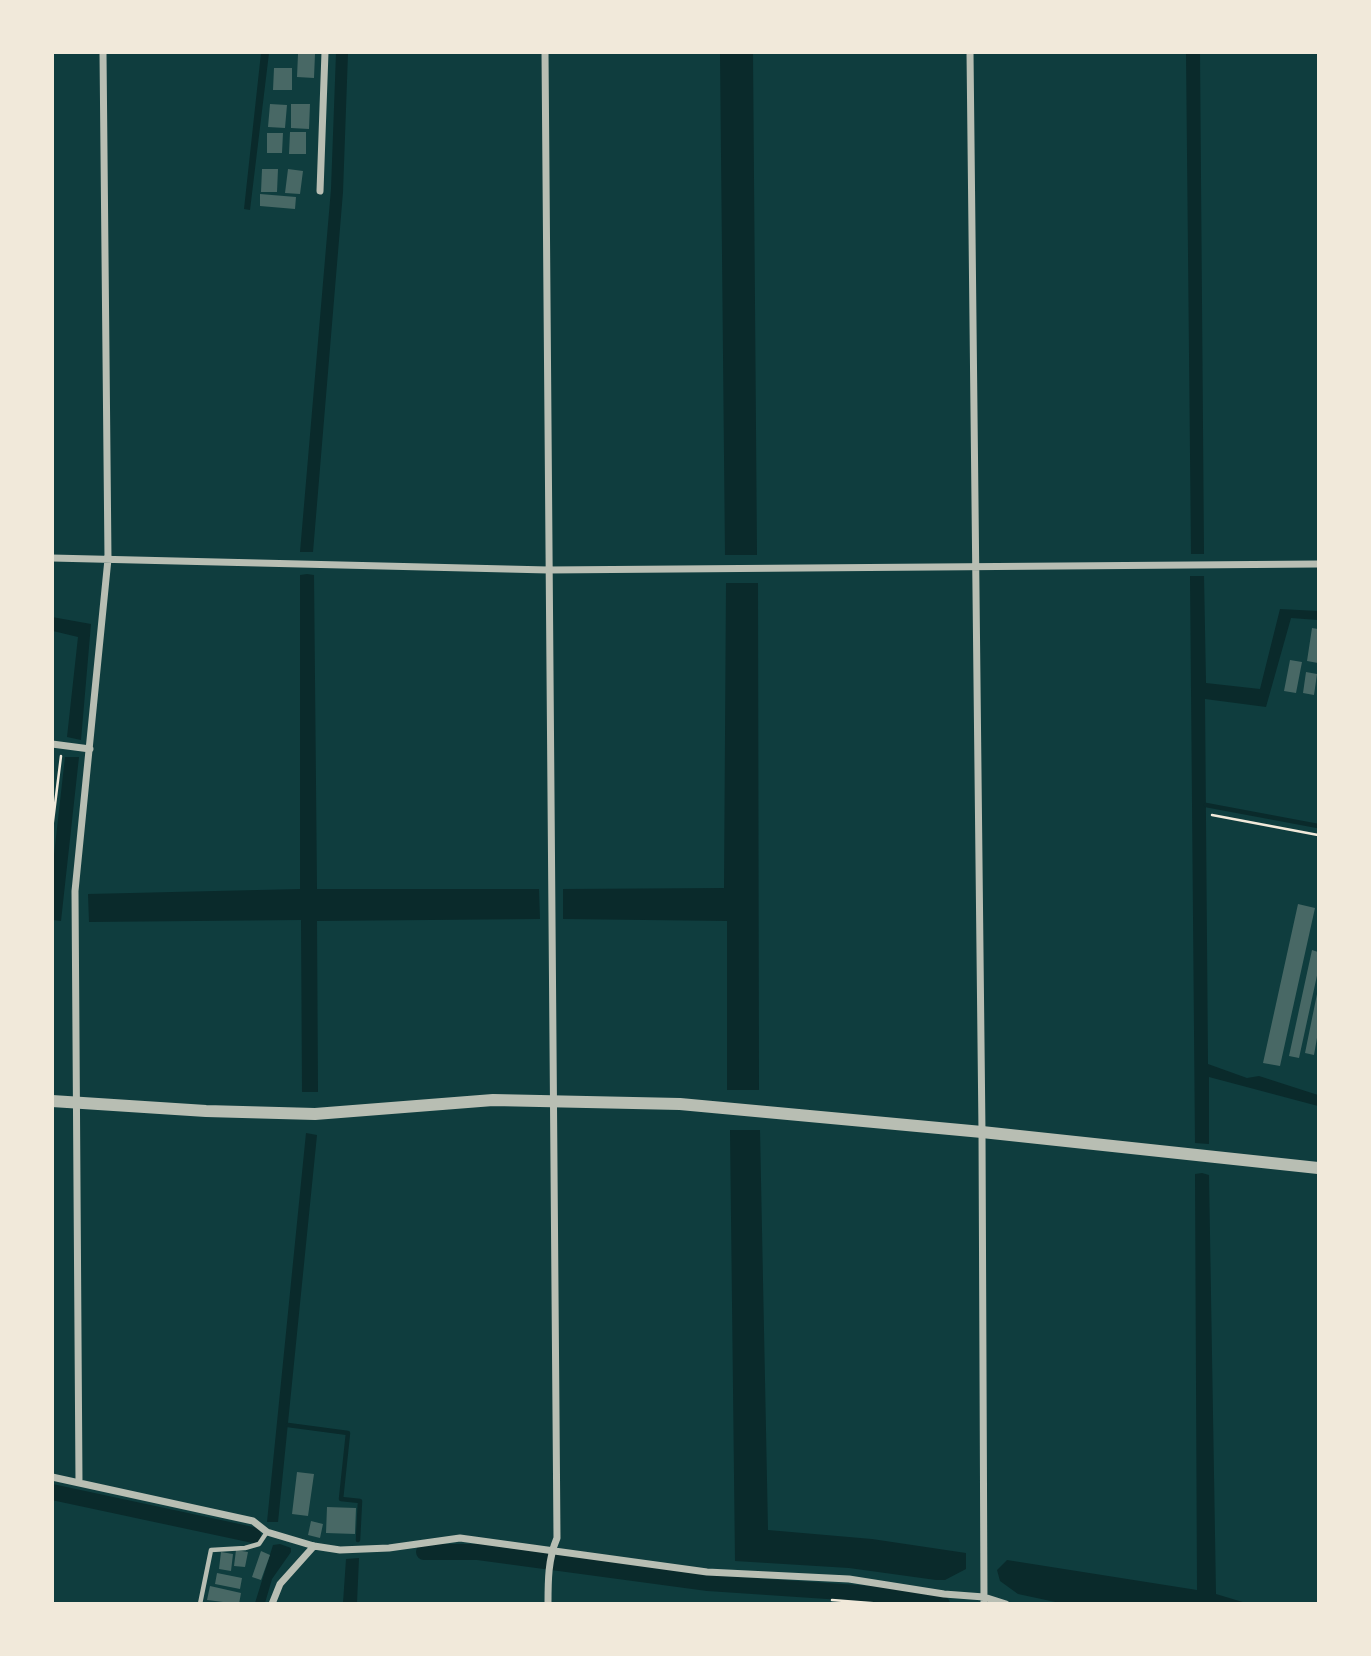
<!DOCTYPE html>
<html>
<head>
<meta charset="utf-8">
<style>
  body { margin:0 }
  #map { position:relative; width:1371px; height:1656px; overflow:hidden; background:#0f3d3e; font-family:"Fira Sans",sans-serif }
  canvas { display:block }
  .frame { position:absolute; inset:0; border:54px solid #f1e9da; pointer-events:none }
</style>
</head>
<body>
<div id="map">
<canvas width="1371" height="1656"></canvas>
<div class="frame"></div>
</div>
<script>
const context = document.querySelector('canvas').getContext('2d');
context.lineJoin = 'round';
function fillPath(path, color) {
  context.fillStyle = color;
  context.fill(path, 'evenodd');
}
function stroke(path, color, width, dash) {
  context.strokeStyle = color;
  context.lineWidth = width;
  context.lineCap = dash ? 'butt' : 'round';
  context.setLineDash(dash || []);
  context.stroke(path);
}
fillPath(new Path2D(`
  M261,53H269L250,210L244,209Z
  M336,53H348L343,192L313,552H300L331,189Z
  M720,53H753L757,555H725Z
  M1186,53H1200L1204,554H1191Z
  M307,574L314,575L317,889H539L540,919L317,921L318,1092H302L301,920L89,922L88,894L300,889V575Z
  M1190,576H1204L1206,683L1260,689L1280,609L1318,611V620L1291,618L1266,707L1205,699L1208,1064L1247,1078L1259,1076L1318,1095V1106L1209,1077V1144L1195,1143Z
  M726,583H758L759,1090H727V921L563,919V889L724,888Z
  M52,617L91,624L81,740L67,737L78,637L53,631Z
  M65,757H79L61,921L53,920V864Z
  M730,1130H760L768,1530L872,1539L966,1553V1569L945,1580H936L849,1568L735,1561Z
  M306,1133L317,1135L278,1522H267Z
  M1202,1173L1209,1175L1216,1594L1246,1603H1060L1018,1594L1000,1581L997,1570L1007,1560L1197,1590L1195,1174Z
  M280,1544L291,1548V1552L272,1579L265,1603H255L273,1545Z
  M359,1558L357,1603H343L346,1559Z`), '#0a2a2b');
stroke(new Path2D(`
  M1206,805L1318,826
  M288,1425L348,1433L341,1499L360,1501L358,1540`), '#0a2a2b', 4.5);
stroke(new Path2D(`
  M52,1492L253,1535
  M424,1552H478L708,1583L887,1595L942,1604`), '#0a2a2b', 16);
fillPath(new Path2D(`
  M298,54H315L314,78L297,77Z
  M274,68H292V90H273Z
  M270,104L287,105L285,128L268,127Z
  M291,104H310L309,129L291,128Z
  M290,132H306V154H289Z
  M267,133H283L282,153H267Z
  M262,169H278L277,192H261Z
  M288,169L303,171L300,194L285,193Z
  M260,194L296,197L295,209L260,206Z
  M1312,628L1318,629V663L1307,661Z
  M1290,660L1302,662L1296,693L1284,691Z
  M1306,672L1317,674L1314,695L1303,693Z
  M1298,904L1315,908L1280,1066L1263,1063Z
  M1312,950L1318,952V971L1299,1058L1289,1056Z
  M1317,994L1318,1032L1314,1055L1305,1053Z
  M297,1472L314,1474L308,1516L292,1514Z
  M327,1507L356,1508L355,1534L326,1533Z
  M311,1521L323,1524L320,1538L308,1535Z
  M236,1550L248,1552L245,1567L234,1566Z
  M261,1551L270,1555L261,1580L252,1577Z
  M221,1552L233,1554L231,1571L219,1569Z
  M217,1573L242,1578L240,1589L215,1584Z
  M210,1586L241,1593L239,1604L207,1600Z`), '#486865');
stroke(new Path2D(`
  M1212,815L1318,835
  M52,829L61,756
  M832,1600L883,1604`), '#f1e9da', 2.5);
stroke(new Path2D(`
  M200,1604L211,1550L245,1548L259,1544L267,1532`), '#b8beb3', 4.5);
stroke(new Path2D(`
  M545,52L557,1538C548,1559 548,1581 548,1604
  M970,52L982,1132L984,1604
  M320,191L325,52
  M52,558L548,570L1318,564
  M52,744L90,749
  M52,1477L253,1521L267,1532L314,1546L340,1550L389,1548L460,1538L707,1572L849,1579L944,1594L984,1597L1006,1604
  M79,1482L75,891L108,559L103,52
  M272,1604L280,1584L314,1546`), '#b8beb3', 7);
stroke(new Path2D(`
  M52,1101L206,1111L315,1114L493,1100L680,1104L982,1132L1318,1168`), '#b8beb3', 12);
</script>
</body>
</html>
